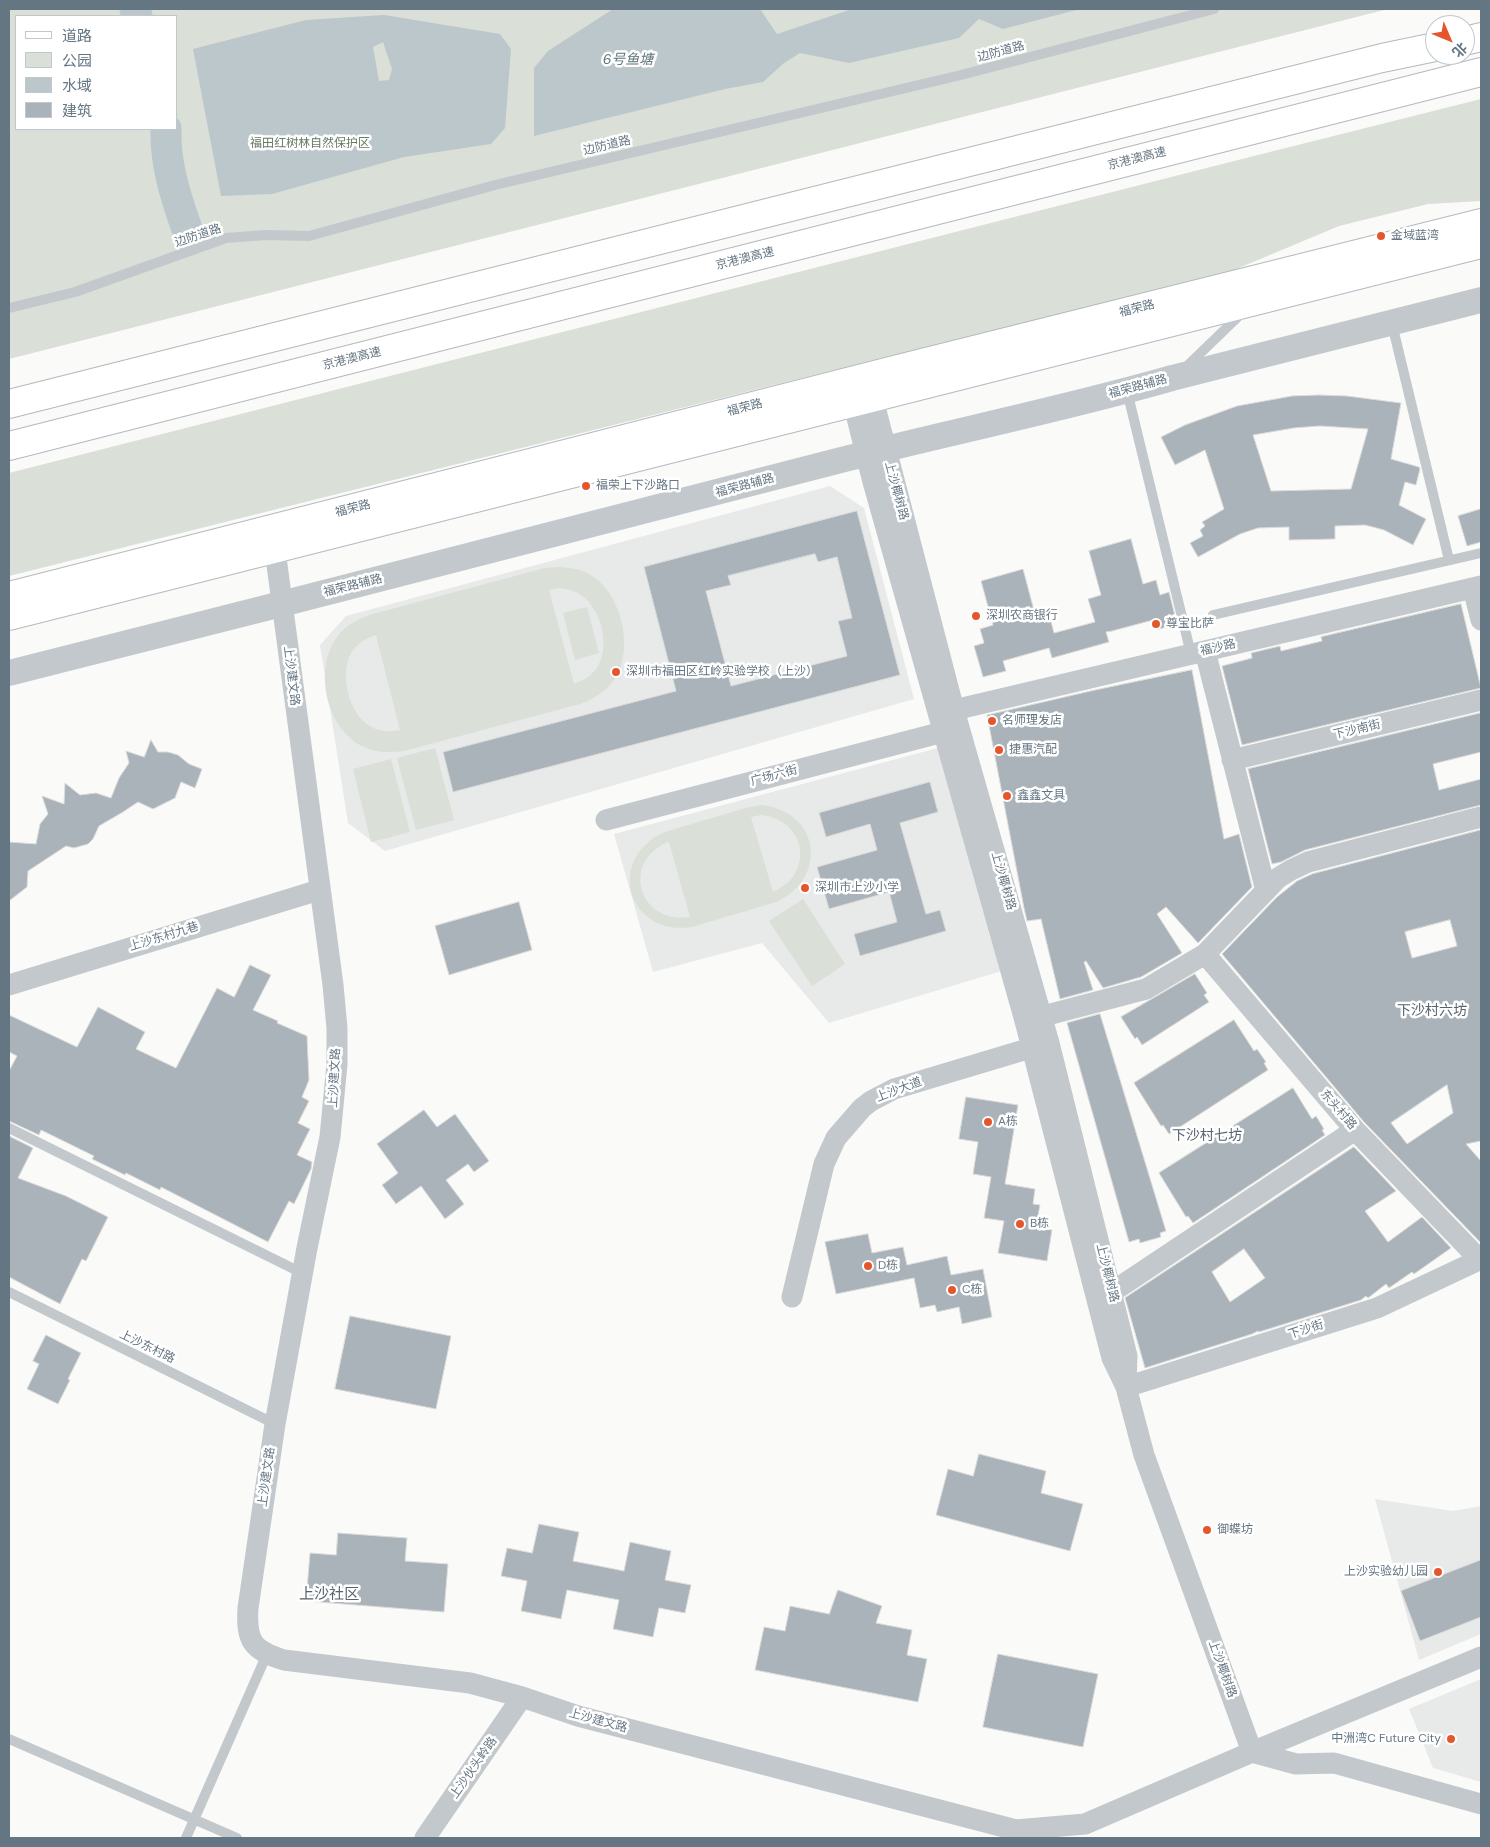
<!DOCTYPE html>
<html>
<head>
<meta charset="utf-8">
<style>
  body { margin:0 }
  #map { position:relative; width:1490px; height:1847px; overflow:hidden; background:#fafaf8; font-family:"DM Sans","Noto Sans SC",sans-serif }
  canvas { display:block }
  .frame { position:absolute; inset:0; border:10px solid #657683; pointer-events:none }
  .legend { position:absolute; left:15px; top:15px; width:162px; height:115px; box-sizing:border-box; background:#fff; border:1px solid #c1c8cd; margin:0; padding:6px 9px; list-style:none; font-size:15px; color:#657683 }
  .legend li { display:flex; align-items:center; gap:10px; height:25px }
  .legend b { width:25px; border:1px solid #c1c8cd }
  .north { position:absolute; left:1425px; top:15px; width:50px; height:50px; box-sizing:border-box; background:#fff; border:1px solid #c1c8cd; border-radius:50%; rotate:135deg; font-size:14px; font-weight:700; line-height:20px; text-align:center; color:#657683 }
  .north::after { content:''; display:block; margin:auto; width:18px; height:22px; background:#e4572e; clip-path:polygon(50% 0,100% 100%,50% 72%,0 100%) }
</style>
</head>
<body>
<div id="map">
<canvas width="1490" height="1847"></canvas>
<div class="frame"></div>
<ul class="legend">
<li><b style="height:6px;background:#fff"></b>道路</li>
<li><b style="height:14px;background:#dadfd7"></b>公园</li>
<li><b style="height:14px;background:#bbc7cb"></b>水域</li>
<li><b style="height:14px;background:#aab3b9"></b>建筑</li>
</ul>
<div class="north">北</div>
</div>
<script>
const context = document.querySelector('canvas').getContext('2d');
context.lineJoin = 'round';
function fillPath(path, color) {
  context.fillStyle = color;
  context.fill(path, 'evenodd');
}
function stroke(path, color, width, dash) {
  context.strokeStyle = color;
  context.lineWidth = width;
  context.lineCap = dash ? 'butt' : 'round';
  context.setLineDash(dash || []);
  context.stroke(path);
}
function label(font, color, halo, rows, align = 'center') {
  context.font = font + ' "DM Sans","Noto Sans SC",sans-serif';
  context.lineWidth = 5;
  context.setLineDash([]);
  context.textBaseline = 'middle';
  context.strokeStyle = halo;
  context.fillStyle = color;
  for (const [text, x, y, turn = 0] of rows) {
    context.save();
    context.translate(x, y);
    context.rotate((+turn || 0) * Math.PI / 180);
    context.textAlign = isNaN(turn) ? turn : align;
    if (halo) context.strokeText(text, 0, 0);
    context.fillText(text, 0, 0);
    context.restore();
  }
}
fillPath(new Path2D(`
  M830,486L864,508L914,699L385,851L348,823L320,645L346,616Z
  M938,748L1005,970L829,1023L762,943L653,972L614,834Z
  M1375,1499L1453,1511L1481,1506V1634L1419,1660Z
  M1481,1679V1782L1433,1768L1409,1709Z`), '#e8e9e9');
fillPath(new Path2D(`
  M9,9H1388L9,359ZM16,16H176V129H16Z
  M1481,99V201L1428,204L1339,226L1234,270L9,576V473L1246,158Z
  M560,567C570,568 580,569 589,574C621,591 634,647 616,677C607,691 595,698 580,704L404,751C388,753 374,753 360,745C323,724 312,660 343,630C350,623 360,619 369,615L545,568ZM559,588C566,589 572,590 578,593C600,605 611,644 598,666C593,675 584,680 574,684L549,590ZM375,635H376L400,730C389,732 379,732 370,726C349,714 339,675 351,653C356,644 366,639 375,635Z
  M587,607L599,653L575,660L563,613Z
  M435,748L454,820L416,830L397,758Z
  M391,759L410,832L371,842L353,769Z
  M761,805C820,811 829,878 776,902L692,927C627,937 605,858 665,832L749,807ZM761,815C807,820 815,874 773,892L751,817ZM668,842H669L690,917C639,925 620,862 668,842Z
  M803,899L845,964L812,986L769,921Z`), '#dadfd7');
fillPath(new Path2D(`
  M613,9H760L777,34L852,9H1080L1003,29L979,19L959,38L849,63L800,53L784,63L763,82L725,89L534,136V68L548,51Z
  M384,15L500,34L511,49L505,128L491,144L404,157L272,194L221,196L193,49L306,20ZM383,42L392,69L389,80L379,81L373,47Z`), '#bbc7cb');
stroke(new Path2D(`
  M135,9L137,16
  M166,129C165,165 176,198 188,232`), '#bbc7cb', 31);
const building = new Path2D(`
  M1319,395L1347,396L1401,403L1391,459L1419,467L1420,469L1416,485L1405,482L1399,505L1426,519L1413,545L1384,530L1365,525L1335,526V539L1289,540V527L1258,528L1240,534L1198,557L1190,543L1203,536L1200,530L1205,526L1202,522L1224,509L1205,450L1175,465L1161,437L1185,425L1237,406L1292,396ZM1320,426L1368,429L1351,489L1271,491L1253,435L1294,428Z
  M1481,509V542L1467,546L1458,516Z
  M857,511L900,675L453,792L443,752L676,691L644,567ZM815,554L818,562L837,557L852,618L838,621L847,656L731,686L706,591L731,585L728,576Z
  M1131,539L1143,584L1156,580L1160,595L1169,592L1177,624L1156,630L1153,620L1112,631L1106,632L1109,642L1052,658L1049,648L1003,661L1006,671L983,677L974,646L984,643L980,629L993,625L981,581L1023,569L1035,614L1048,610L1054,633L1095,622L1088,599L1101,595L1089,551Z
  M1461,604L1481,688L1242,745L1222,666L1252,658L1251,653L1280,646L1281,651L1322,641L1321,637Z
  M1192,670L1224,839L1239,834L1252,887L1198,943L1166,907L1157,914L1182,953L1141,977L1103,988L1086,961L1084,962L1093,990L1060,999L1041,919L1027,921L1024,908L987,715L1095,690Z
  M1481,713V752L1433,764L1439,790L1481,779V805L1305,850L1281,862L1272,864L1248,769Z
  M151,740L158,752H168L178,755L189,764L202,769L195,788L181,782L175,798L153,809L138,802L123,812L99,826L93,839L88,844L74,848L66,846L28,871L27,887L9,901V842L36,844L40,824L48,814L42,796L64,804L65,783L80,795L96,793L111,798L119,778L129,763L126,751L144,757Z
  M930,782L938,812L900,823L926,914L940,910L946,931L860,956L854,934L897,922L889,892L829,909L817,867L877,850L870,824L826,837L819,813Z
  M1481,830V1141L1466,1144L1481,1161V1243L1364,1122L1222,954L1277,897L1297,881L1312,874ZM1450,920L1457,946L1412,958L1405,932ZM1447,1085L1453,1113L1407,1144L1391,1123Z
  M519,902L532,950L449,975L435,926Z
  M250,965L271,975L253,1010L278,1021L277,1023L307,1036L309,1080L302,1097L309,1101L298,1123L310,1129L297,1155L312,1162L311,1169L294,1204L289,1201L268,1242L161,1187L160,1190L126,1173L125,1175L92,1159L94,1156L41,1130L39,1135L9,1121V1071L17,1056L9,1052V1015L77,1047L98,1007L145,1032L136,1049L176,1068L217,988L234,997Z
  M1195,974L1207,993L1204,995L1209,1002L1142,1045L1137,1037L1135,1039L1121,1017Z
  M1100,1014L1166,1231L1160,1233L1161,1237L1140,1243L1139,1239L1129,1242L1067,1023Z
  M1234,1020L1254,1051L1257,1049L1266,1062L1264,1063L1268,1070L1169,1134L1163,1125L1161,1126L1134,1083Z
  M1293,1088L1312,1119L1316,1116L1324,1129L1322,1130L1325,1135L1193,1223L1188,1216L1186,1217L1159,1173Z
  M966,1097L1018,1105L1005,1184L1035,1189L1033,1204L1040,1205L1036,1227L1052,1230L1047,1261L998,1253L1004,1221L984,1218L991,1177L973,1174L978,1142L959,1139Z
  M424,1110L437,1127L455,1114L489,1161L474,1172L468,1164L446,1180L464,1204L445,1219L421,1186L396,1204L382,1185L398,1173L377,1144Z
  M9,1136L33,1148L18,1178L66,1196L108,1217L86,1261L82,1259L60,1304L9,1277Z
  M1354,1147L1396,1191L1365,1211L1388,1242L1422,1217L1451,1248L1414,1274L1412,1272L1389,1288L1386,1284L1368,1298L1366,1296L1361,1300L1259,1332L1258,1331L1252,1334L1145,1368L1125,1298ZM1244,1249L1265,1278L1230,1302L1212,1272Z
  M868,1234L872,1253L903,1247L907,1265L947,1256L951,1275L983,1269L992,1317L962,1324L959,1307L937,1312L935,1305L920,1308L914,1278L836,1294L825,1242Z
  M350,1316L451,1336L436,1409L335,1389Z
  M46,1335L81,1353L68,1379L70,1380L58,1404L27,1389L39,1364L33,1361Z
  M979,1454L1046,1471L1041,1493L1083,1504L1070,1551L936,1515L948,1469L973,1476Z
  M539,1524L579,1532L573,1561L599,1566L624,1571L630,1542L671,1551L665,1580L691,1585L685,1613L659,1608L653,1637L613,1629L619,1600L567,1590L561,1619L521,1611L527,1581L501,1576L507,1548L532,1553Z
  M338,1533L407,1538L405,1561L448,1564L444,1612L306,1601L310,1553L336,1555Z
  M1481,1560V1617L1420,1641L1401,1591Z
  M838,1590L882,1606L876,1623L912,1630L907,1655L927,1659L918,1702L755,1670L764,1627L785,1631L790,1606L829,1614Z
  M998,1654L1098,1674L1083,1747L983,1727Z`);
fillPath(building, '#aab3b9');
stroke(building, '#dcdcda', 1);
const secondary = new Path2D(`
  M9,596L902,368L1481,223
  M9,616L1481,244`);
const motorway = new Path2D(`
  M1465,41L1481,37
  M9,404L1382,58L1435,47
  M9,446L1481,72`);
stroke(secondary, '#b3babf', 30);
stroke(motorway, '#b4b9bd', 30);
stroke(new Path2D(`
  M9,308L75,292L226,238L266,235L309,236L495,185L961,75L1214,9
  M1392,324L1449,560
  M1185,368L1243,312
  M1127,391L1191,654
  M1213,615L1481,553
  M9,1128L302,1273
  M9,1292L275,1424
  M9,1739L237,1838
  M186,1838L267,1654`), '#c3c8cc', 10);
stroke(new Path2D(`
  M869,384L954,710L1049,1043L1127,1356L1126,1382
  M850,390L873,482L1025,1021L1112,1358L1126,1387L1144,1455L1252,1752L1481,1657
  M273,535L333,985L337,1028V1064L330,1137L307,1248L275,1424L248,1608C246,1641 252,1650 284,1660L470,1683L522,1697L578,1716L1016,1830L1085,1824L1252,1752L1296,1764L1334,1763L1481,1804
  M1473,588L1481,620
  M1205,651L1266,891
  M954,710L1481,586
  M1232,760L1481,700
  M606,820L943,732
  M1205,954L1355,1130L1479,1259
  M9,985L319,890
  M1028,1020L1146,989L1205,954L1278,878L1291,870L1308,862L1481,817
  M792,1297L824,1164L836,1138L862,1108L871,1101L894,1089L1044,1044
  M1101,1298L1112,1292L1355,1130
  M1126,1387L1377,1308L1481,1259
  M425,1838L522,1697`), '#c3c8cc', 21);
stroke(new Path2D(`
  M9,673C288,603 566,531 845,459C954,431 1064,409 1172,378L1481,300`), '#c3c8cc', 26);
stroke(secondary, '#fff', 28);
stroke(motorway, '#fff', 28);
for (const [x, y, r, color] of [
  [1381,236,5,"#e4572e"],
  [586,486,5,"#e4572e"],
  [976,616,5,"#e4572e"],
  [1156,624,5,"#e4572e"],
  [616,672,5,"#e4572e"],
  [992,721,5,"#e4572e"],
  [999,750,5,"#e4572e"],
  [1007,796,5,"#e4572e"],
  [805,888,5,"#e4572e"],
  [988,1122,5,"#e4572e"],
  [1020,1224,5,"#e4572e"],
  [868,1266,5,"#e4572e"],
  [952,1290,5,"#e4572e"],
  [1207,1530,5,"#e4572e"],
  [1438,1572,5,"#e4572e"],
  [1451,1739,5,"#e4572e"]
]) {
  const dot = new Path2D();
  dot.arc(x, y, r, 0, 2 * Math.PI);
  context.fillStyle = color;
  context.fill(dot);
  stroke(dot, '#fff', 2);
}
label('12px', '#657683', '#fff', [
  ["边防道路",1001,52,-15],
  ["边防道路",607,146,-13],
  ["京港澳高速",1137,159,-14],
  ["边防道路",198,236,-18],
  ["京港澳高速",745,259,-14],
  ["福荣路",1137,309,-14],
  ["京港澳高速",352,359,-14],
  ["福荣路辅路",1138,387,-15],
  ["福荣路",745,408,-14],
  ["福荣路辅路",745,486,-15],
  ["上沙椰树路",896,491,75],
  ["福荣路",353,509,-14],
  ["福荣路辅路",353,586,-14],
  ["福沙路",1218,648,-13],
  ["上沙建文路",291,676,83],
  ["下沙南街",1357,730,-13],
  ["广场六街",774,776,-15],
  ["上沙椰树路",1003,881,74],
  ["上沙东村九巷",164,937,-17],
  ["上沙建文路",335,1078,-87],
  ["上沙大道",899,1090,-21],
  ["东头村路",1338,1110,49],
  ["上沙椰树路",1107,1273,76],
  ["下沙街",1306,1330,-18],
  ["上沙东村路",147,1347,26],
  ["上沙建文路",267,1477,-82],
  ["上沙椰树路",1222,1669,70],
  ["上沙建文路",598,1721,15],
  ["上沙伙头岭路",474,1768,-55]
]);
label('12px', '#687a64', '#fff', [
  ["福田红树林自然保护区",310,144]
]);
label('12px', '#657683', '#fff', [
  ["金域蓝湾",1391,236],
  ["福荣上下沙路口",596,486],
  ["深圳农商银行",986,616],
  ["尊宝比萨",1166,624],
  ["深圳市福田区红岭实验学校（上沙）",626,672],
  ["名师理发店",1002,721],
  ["捷惠汽配",1009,750],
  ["鑫鑫文具",1017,796],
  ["深圳市上沙小学",815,888],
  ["A栋",998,1122],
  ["B栋",1030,1224],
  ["D栋",878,1266],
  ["C栋",962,1290],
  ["御蝶坊",1217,1530],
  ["上沙实验幼儿园",1428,1572,"right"],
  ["中洲湾C Future City",1441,1739,"right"]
], 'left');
label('italic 14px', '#60757c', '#fff', [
  ["6号鱼塘",628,60]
]);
label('14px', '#57646e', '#fff', [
  ["下沙村六坊",1432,1011],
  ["下沙村七坊",1207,1136]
]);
label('15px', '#57646e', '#fff', [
  ["上沙社区",329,1595]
]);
</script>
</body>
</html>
